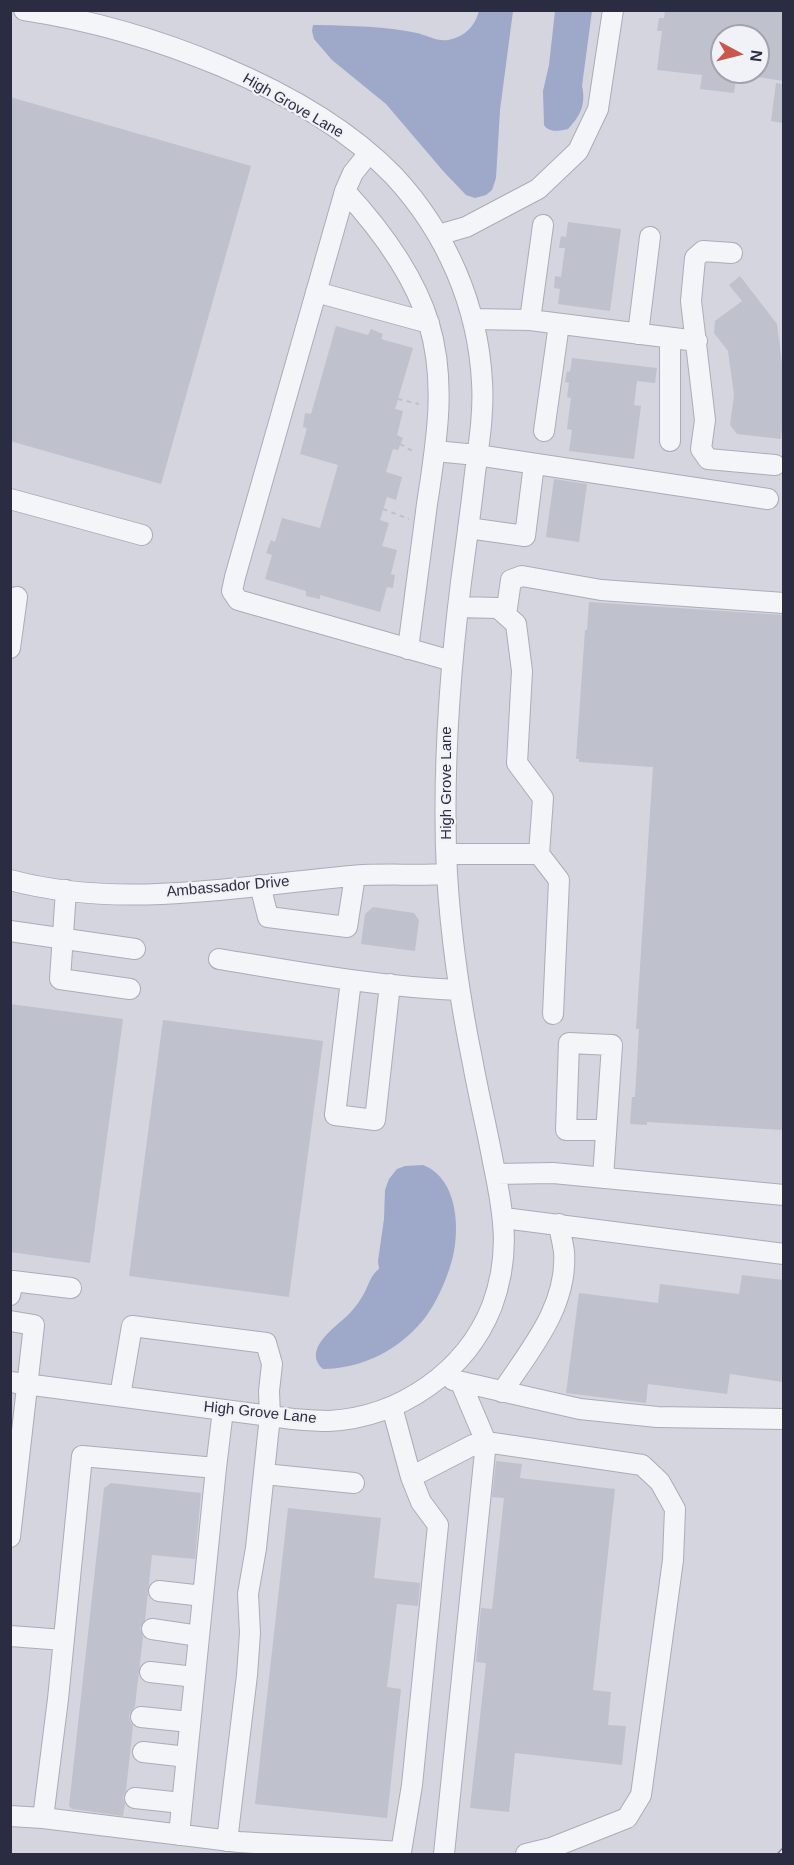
<!DOCTYPE html>
<html>
<head>
<meta charset="utf-8">
<style>
  body { margin:0 }
  #map { position:relative; width:794px; height:1865px; overflow:hidden; background:#e2e3ea; font-family:Arial,sans-serif }
  canvas { display:block }
  .frame { position:absolute; inset:0; border:12px solid #2a2d41; pointer-events:none }
  .north { position:absolute; left:710px; top:24px; width:60px; height:60px; box-sizing:border-box; background:#f1f2f7; border:2px solid #a1a3ae; border-radius:50%; rotate:97deg; font-size:16px; font-weight:700; line-height:24px; text-align:center; color:#2a2d41 }
  .north::after { content:''; display:block; margin:auto; width:21px; height:27px; background:#ca574b; clip-path:polygon(50% 0,100% 100%,50% 72%,0 100%) }
</style>
</head>
<body>
<div id="map">
<canvas width="794" height="1865"></canvas>
<div class="frame"></div>
<div class="north">N</div>
</div>
<script>
const context = document.querySelector('canvas').getContext('2d');
context.lineJoin = 'round';
function fillPath(path, color) {
  context.fillStyle = color;
  context.fill(path, 'evenodd');
}
function stroke(path, color, width, dash) {
  context.strokeStyle = color;
  context.lineWidth = width;
  context.lineCap = dash ? 'butt' : 'round';
  context.setLineDash(dash || []);
  context.stroke(path);
}
function label(font, color, halo, rows, align = 'center') {
  context.font = font + ' Arial,sans-serif';
  context.lineWidth = 4.5;
  context.setLineDash([]);
  context.textBaseline = 'middle';
  context.strokeStyle = halo;
  context.fillStyle = color;
  for (const [text, x, y, turn = 0] of rows) {
    context.save();
    context.translate(x, y);
    context.rotate((+turn || 0) * Math.PI / 180);
    context.textAlign = isNaN(turn) ? turn : align;
    if (halo) context.strokeText(text, 0, 0);
    context.fillText(text, 0, 0);
    context.restore();
  }
}
fillPath(new Path2D(`
  M11,11H783V1854H11ZM722,36H758V72H722Z`), '#d4d5de');
fillPath(new Path2D(`
  M479,11H513L500,110L496,178L492,190L486,195L475,198L466,195L444,172L386,104L332,60L314,39L312,31L313,25H320C352,26 385,26 417,33C426,35 438,42 448,40C465,37 475,26 479,11Z
  M555,11H592L582,86C586,104 581,115 568,129C559,131 549,133 544,125L543,91L549,65Z
  M423,1165C460,1179 461,1236 450,1267C443,1288 432,1312 417,1327C393,1353 358,1369 323,1369C302,1350 334,1328 347,1316C352,1311 358,1304 362,1297C368,1288 370,1275 379,1269L378,1261L384,1219L385,1190L389,1179L397,1169L405,1166Z`), '#9ea8c8');
fillPath(new Path2D(`
  M665,10H783V81L758,77V36H722V72H737L734,93L700,89L702,75L657,70L662,31H657L659,18H664Z
  M776,83L783,84V123L771,121Z
  M10,97L251,166L161,484L10,441Z
  M568,222L621,229L610,311L558,304L560,289L554,288L555,276L561,277L565,248H559L561,236L566,237Z
  M740,276L777,324L783,371V418L781,439L737,434L730,425L734,395L728,351L714,333L715,321L742,301L729,285Z
  M336,326L368,335L371,329L383,334L381,339L413,348L395,409L403,411L397,435L403,438L398,450L393,449L386,472L402,477L396,500L387,497L380,520L389,523L382,546L397,550L391,574L395,575L393,588L387,587L380,612L320,595V599L306,596V591L265,579L272,555L266,553L271,540L275,542L282,518L320,528L338,465L300,454L307,428L303,427L305,413L311,414Z
  M572,358L657,368L655,383L637,381L634,405L641,406L634,459L569,451L572,430L567,429L571,398L567,397L569,383L565,382L567,371L570,372Z
  M554,479L587,484L579,542L546,537Z
  M589,602L783,615V1130L647,1122V1125L630,1124L632,1097H635L639,1029H636L653,767L579,762V759H576L585,630H587Z
  M373,907L414,913L419,920L415,951L361,944L365,914Z
  M10,1004L123,1019L90,1263L10,1252Z
  M163,1020L323,1041L289,1297L129,1276Z
  M742,1275L783,1280V1382L730,1374L727,1394L648,1384L646,1403L566,1393L579,1293L658,1303L660,1284L739,1294Z
  M496,1461L522,1464L520,1478L615,1489L593,1690L611,1692L608,1725L626,1726L622,1765L515,1753L509,1812L470,1808L486,1663L476,1662L481,1608L492,1609L504,1498L492,1497Z
  M111,1483L201,1493L195,1559L152,1555L145,1620L140,1628L143,1637L135,1706L129,1715L130,1721L133,1726L126,1790L123,1797L125,1804L123,1816L72,1809L69,1806L104,1488Z
  M288,1508L381,1518L374,1578L420,1583L418,1606L397,1604L387,1687L401,1689L387,1818L255,1804Z`), '#bfc1cc');
const minor = new Path2D(`
  M369,153L353,173L345,191L235,577L232,591L238,600L452,661
  M345,191C380,229 414,274 429,324C447,383 436,445 427,504C421,552 414,600 408,649
  M438,235L466,227L538,189L578,151L598,109L613,10
  M732,253L703,251L695,258L691,301L705,420L701,449L708,459L775,465
  M316,292L429,323
  M473,319L530,320L697,341
  M530,320L543,225
  M638,334L650,237
  M670,338V441
  M544,431L559,324
  M435,451L477,455L768,499
  M10,499L142,535
  M468,528L525,536L534,464
  M506,615L511,580L522,576L601,590L784,603
  M10,648L17,597
  M447,854H539L543,798L517,763L522,671L516,624L498,608L458,607
  M539,854L559,880L553,1014
  M10,880C121,910 240,886 351,876C383,873 416,876 447,874
  M260,885L268,917L347,927L355,876
  M66,890L60,979L130,989
  M10,931L135,949
  M219,959C298,972 378,987 459,990
  M351,980L335,1115L375,1120L390,984
  M496,1174L553,1173L784,1195
  M603,1178L612,1045L569,1043L566,1130H606
  M504,1218L784,1254
  M10,1295L13,1281L71,1288
  M10,1321L34,1325L10,1537
  M453,1380L580,1409L657,1417L784,1419
  M10,1382L293,1419C305,1420 317,1421 329,1421C400,1417 466,1372 492,1306C511,1255 504,1214 493,1162C487,1129 479,1097 473,1064C460,1001 451,938 447,874C442,775 449,679 461,582C466,545 471,509 475,473C479,443 484,412 482,382C478,305 446,232 394,176C308,87 144,28 24,10
  M461,1383L486,1442L642,1465L660,1482L675,1509L673,1560L641,1795L627,1818L551,1848L526,1854
  M502,1392C530,1350 568,1306 564,1252C563,1243 560,1233 559,1224
  M120,1396L132,1326L266,1343L272,1364L269,1391L270,1416L256,1548L248,1594L250,1633L247,1675L227,1841
  M264,1474L354,1483
  M411,1477L473,1445L486,1442L444,1854
  M159,1591L203,1596
  M152,1629L199,1636
  M10,1636L64,1640
  M150,1672L195,1677
  M141,1717L190,1722
  M143,1752L187,1757
  M135,1798L182,1803
  M10,1816L43,1818L58,1699L82,1456L216,1468L223,1410
  M43,1818L239,1842L401,1852L412,1785L438,1525L421,1502L411,1477L392,1407
  M179,1835L216,1468`);
stroke(minor, '#abacb7', 22);
stroke(new Path2D(`
  M398,399L419,404
  M400,444L414,452
  M383,509L409,519`), '#bfc1c8', 2, [4.5, 4.5]);
stroke(minor, '#f4f5f8', 20);
const rail = new Path2D(`
  M781,1854L784,1851`);
stroke(rail, '#7b7f93', 7);
stroke(rail, '#f1f2f7', 4.5, [14]);
label('15px', '#2a2d41', '#f1f2f7', [
  ["High Grove Lane",293,106,30],
  ["High Grove Lane",447,783,-90],
  ["Ambassador Drive",228,887,-5],
  ["High Grove Lane",260,1413,6]
]);
</script>
</body>
</html>
